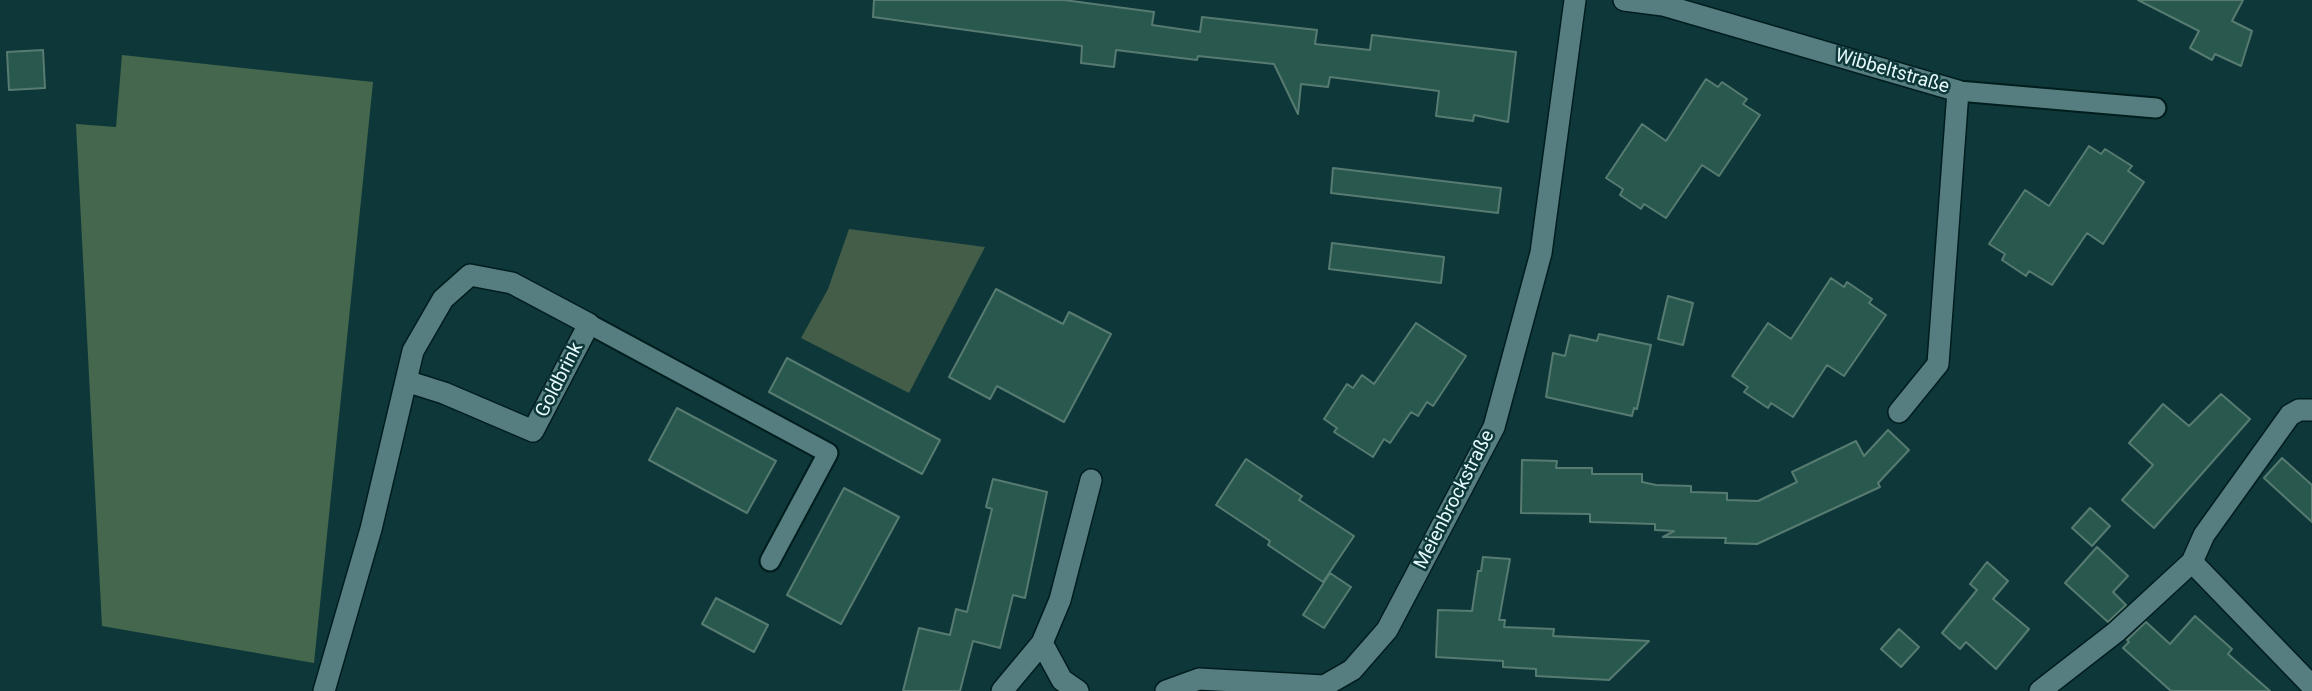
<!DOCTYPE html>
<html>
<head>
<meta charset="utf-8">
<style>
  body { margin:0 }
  canvas { display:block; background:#0e3739 }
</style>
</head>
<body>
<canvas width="2312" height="691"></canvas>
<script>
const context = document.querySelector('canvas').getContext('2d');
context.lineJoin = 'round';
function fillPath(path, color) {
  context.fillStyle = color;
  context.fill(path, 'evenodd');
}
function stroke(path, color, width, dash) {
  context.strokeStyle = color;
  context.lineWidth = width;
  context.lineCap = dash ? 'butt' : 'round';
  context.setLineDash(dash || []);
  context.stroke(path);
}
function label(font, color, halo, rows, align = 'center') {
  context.font = font + ' Roboto,sans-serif';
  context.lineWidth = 5;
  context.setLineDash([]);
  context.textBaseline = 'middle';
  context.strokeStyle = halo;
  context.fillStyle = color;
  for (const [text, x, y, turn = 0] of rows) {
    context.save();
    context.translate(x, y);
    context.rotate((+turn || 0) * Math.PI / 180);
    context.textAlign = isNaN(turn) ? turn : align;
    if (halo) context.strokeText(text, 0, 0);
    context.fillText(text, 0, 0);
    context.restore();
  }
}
fillPath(new Path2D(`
  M849,229L985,247L909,393L801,338L828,289Z`), '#435d48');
fillPath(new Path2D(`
  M122,55L373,82L314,663L102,626L76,124L116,127Z`), '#45674d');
const building = new Path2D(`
  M874,0H1064L1154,12L1152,25L1200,32L1202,17L1317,30L1315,44L1370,50L1372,35L1516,52L1508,122L1474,115L1473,121L1436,116L1439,91L1330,77L1328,87L1301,84L1298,114L1274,64L1198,56L1197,60L1116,50L1114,67L1081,63L1082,46L873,17Z
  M2138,0H2243L2232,21L2252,31L2241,66L2215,54L2212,60L2190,48L2199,31Z
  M43,50L45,88L9,90L7,52Z
  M1706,79L1718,87L1722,82L1747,99L1743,104L1760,115L1719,176L1702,165L1666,218L1644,204L1641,209L1620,195L1623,189L1606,178L1642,124L1666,141Z
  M2089,146L2101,154L2105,149L2132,166L2128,171L2144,182L2103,244L2087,233L2052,285L2029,271L2026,276L2002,260L2005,254L1989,244L2025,190L2049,206Z
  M1333,168L1501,188L1498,213L1331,193Z
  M1332,243L1444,257L1441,283L1329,269Z
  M1831,278L1844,287L1847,282L1872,299L1869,303L1886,315L1844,376L1827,365L1793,417L1771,403L1768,408L1744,392L1748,387L1732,376L1768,323L1791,339Z
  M996,289L1063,324L1069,312L1111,334L1064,422L997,386L990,399L949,377Z
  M1668,296L1693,303L1683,345L1658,339Z
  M1416,323L1466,356L1433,406L1427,402L1418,416L1411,412L1390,443L1384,439L1373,457L1334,432L1337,428L1324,419L1347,384L1353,388L1362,375L1374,384Z
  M1599,334L1651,345L1637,409L1634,408L1632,416L1546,397L1553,353L1565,356L1570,335L1597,341Z
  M787,358L940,440L922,474L769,392Z
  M2221,394L2250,419L2154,528L2122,500L2153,465L2129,443L2163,404L2189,426Z
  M677,408L776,461L747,513L649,460Z
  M1888,430L1909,450L1878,483L1880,487L1757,544L1725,543L1726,538L1663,537L1674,531L1655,530V524L1590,522V514L1521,513L1522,460L1557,461L1556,468H1592V474H1642V482L1656,485L1691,486V492L1727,493V500L1758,501L1797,482L1792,472L1856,441L1864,456Z
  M2282,458L2312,485V522L2264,478Z
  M1246,459L1302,496L1299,500L1354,536L1323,582L1268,545L1270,541L1216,505Z
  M993,479L1047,492L1025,598L1013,595L1000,648L973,641L960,691H903L919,628L950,635L956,609L967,612L992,509L986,507Z
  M844,488L899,517L841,624L787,595Z
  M2090,508L2110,526L2092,546L2072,528Z
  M2097,547L2128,576L2113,592L2126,605L2108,622L2065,583Z
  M1483,557L1510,559L1499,620H1505L1504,627L1554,629L1553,636L1649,641L1609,680L1536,676V669L1503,667V661L1436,657L1438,610L1472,611L1478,571H1481Z
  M1987,562L2008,581L1993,599L2029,629L1996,669L1966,642L1960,649L1942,633L1977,590L1970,584Z
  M1330,573L1351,587L1324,628L1303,615Z
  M716,598L768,625L754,652L702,624Z
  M2195,616L2232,649L2228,654L2270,691H2171L2123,648L2129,642L2127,640L2146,622L2170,644Z
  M1899,629L1919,647L1901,667L1881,649Z`);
fillPath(building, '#29594e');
stroke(building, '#577b71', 2);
const lane = new Path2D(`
  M1958,91L2156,108
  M589,324L828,453L770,561`);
const street = new Path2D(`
  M1624,0L1663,5L1958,91L1938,364L1899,412
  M2192,562L2312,686
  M1042,643L1062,680L1078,691
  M324,691L371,529L413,351L443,299L470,275L512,283L589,324L533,431L444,393L406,381
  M1002,691L1042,643L1060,600L1091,480
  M1166,691L1199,679L1324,686L1352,670L1387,630L1494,427L1541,253L1575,0
  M2040,691L2116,632L2192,562L2204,535L2290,415L2299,410H2312`);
stroke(lane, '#001d1e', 23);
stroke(street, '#001d1e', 24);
stroke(lane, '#567d7f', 19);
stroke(street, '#567d7f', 21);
label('19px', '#e5fafb', '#0e3739', [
  ["Wibbeltstraße",1892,72,16],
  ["Goldbrink",560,380,-63],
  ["Meienbrockstraße",1455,500,-63]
]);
</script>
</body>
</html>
